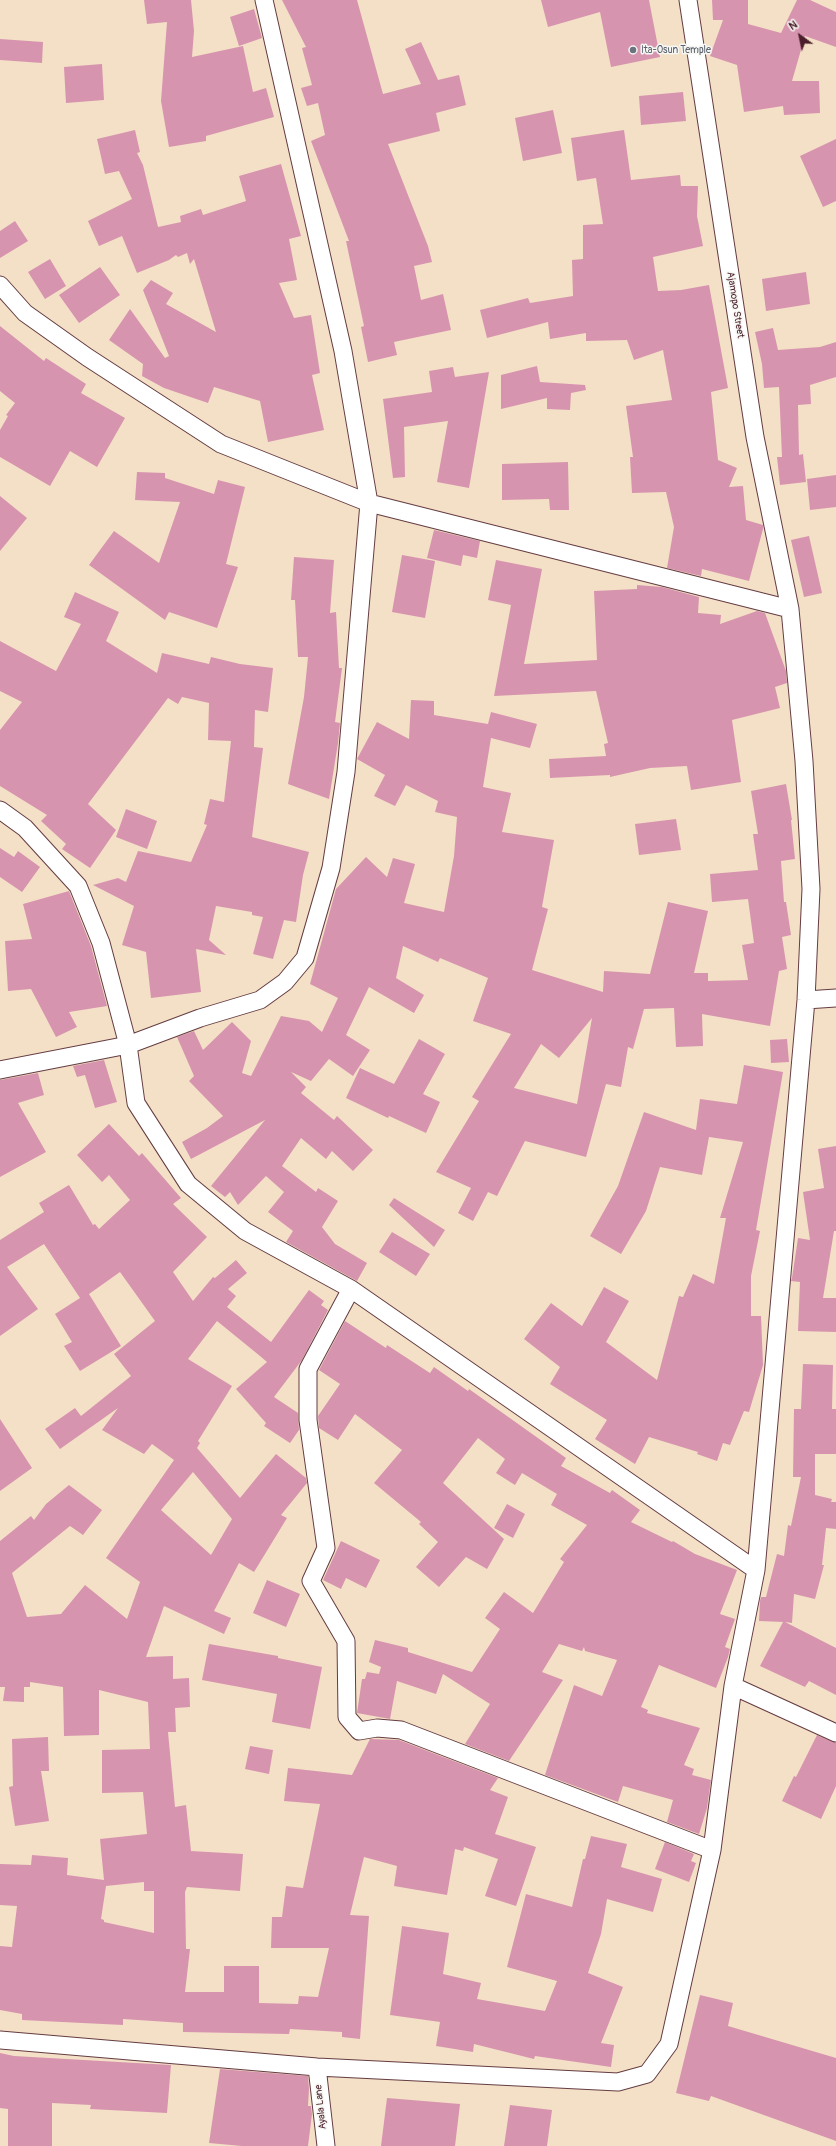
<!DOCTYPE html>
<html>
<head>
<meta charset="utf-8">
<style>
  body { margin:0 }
  #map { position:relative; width:836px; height:2146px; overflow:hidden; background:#f4e0c6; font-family:Pangolin,sans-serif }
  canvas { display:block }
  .north { position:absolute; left:780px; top:16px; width:40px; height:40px; -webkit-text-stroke:3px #f6f6f2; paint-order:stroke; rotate:327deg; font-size:11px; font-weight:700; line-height:16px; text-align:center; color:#4a1f2b }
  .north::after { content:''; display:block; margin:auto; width:14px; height:18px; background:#4a1f2b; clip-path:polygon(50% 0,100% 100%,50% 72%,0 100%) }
</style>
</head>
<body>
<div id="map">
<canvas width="836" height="2146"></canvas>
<div class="north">N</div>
</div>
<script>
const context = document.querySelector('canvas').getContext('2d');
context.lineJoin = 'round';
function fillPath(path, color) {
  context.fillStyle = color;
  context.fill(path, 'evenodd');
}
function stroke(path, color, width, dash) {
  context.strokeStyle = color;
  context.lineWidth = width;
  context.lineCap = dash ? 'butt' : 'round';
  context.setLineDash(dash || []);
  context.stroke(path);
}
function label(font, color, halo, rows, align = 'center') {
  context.font = font + ' Pangolin,sans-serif';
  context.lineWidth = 3;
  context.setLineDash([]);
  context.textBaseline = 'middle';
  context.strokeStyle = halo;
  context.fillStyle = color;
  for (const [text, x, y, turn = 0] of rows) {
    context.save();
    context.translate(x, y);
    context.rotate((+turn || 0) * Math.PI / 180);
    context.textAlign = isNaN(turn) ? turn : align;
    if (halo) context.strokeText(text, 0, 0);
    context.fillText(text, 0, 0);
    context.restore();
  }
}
fillPath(new Path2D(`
  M144,0H191L194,31L192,57L243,46L253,92L266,88L274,117L206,136V141L169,147L161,101L167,22L147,24Z
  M282,0H357L383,94L421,84L405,49L421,42L438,80L459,75L466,105L436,113L440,131L388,144L428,246L432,262L414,266L421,300L443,294L451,330L394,342L397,355L368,362L361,327L364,326L346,241H349L311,141L325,135L318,103L307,106L301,88L312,85L302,48L306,47Z
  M541,0H649L660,57L611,67L600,12L548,27Z
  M712,0H748V24L781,33L797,0H810L836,12V47L805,36L792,81H819L820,113L784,115L783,106L744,112L737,65L710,56L723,20H713Z
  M254,9L262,38L239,46L230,17Z
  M0,39L43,42L42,63L0,60Z
  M102,64L104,100L66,103L64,67Z
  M683,92L686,121L641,125L639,96Z
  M553,110L562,153L523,161L515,118Z
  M135,130L140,152L137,153L143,165L158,227L181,222L180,216L201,209L203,215L246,201L239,176L281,164L301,236L289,239L297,280L279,283L294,318L311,315L320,373L312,375L324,430L268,442L260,401L214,387L208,403L164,388L142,376L143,364L109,340L130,309L165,358L169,356L143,290L151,280L173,293L166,304L216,332L194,259L190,264L187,253L178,257L176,255L169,260L137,273L122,236L99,246L88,221L132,199L119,171L105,174L97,139Z
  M624,130L631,180L680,175L681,186H698L697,216L703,246L653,257L658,291L681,290L709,285L728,388L711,392L718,460L737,468L729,487L743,486L746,520L763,525V529L749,581L702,569L701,576L667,568L674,527L666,492L632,493L630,457H633L626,406L672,400L663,350L634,360L627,340L586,341V333L550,339L548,322L487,338L480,310L528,298L530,303L573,296L572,260L583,259V225L603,224L596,178L577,181L571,138Z
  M836,139V201L823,207L800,156Z
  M15,221L28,241L0,258V231Z
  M50,259L66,286L45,299L28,272Z
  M100,267L120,295L79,323L59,295Z
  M806,272L810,304L766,311L762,279Z
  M0,326L44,361L46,358L86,384L81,393L125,418L97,467L70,451L50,486L0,457V430L8,416L6,415L15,403L0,391Z
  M773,328L778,350L820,347L836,342V377L810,385L811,404L798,405L799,455L803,454L806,482L780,485L777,457H782L779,387L764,388L762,364L755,332Z
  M537,366L540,382L585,385L586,390L571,393L570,410L547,409V398L501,409V375Z
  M453,367L455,377L489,372L469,488L437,482L448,421L404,427L405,477L393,478L383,399L432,392L429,371Z
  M568,462L569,510H550L549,499L502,500V464Z
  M137,472L165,473V478L214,494L218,480L245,487L226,564L238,567L217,628L169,612L165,620L89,565L114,531L159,563L180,502L135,500Z
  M836,475V507L810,510L807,479Z
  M0,496L27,518L0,551Z
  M434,530L480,541L477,558L463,555L461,566L427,558Z
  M809,536L822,593L804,597L791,540Z
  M402,555L435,561L425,618L392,612Z
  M294,557L334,560L330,613L336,612L339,668H342L335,722L340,723L338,743L329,799L288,784L304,697L308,657H298L295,600H291Z
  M496,560L542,569L524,664L597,660L594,591L637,589V585L662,587L699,597L698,613L721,615L720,624L757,611L765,613L786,671L787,683L775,687L780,708L732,720L741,782L691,790L687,766L650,768L610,777V775L550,778L549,759L606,756L604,744L608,743L596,691L494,696L511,605L488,600Z
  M75,592L119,612L106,641L157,673L162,653L209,664L211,657L240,664L273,668L268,712L255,710L254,747L263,748L252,837L309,852L303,875L296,922L284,920L273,959L253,954L263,917L252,915V912L216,906L209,940L226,955L196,949L201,992L151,998L146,952L122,945L134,906L93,885L118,878L126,882L138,851L191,862L207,825L204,824L210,799L224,802L231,741L208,740L209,703L182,697L178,704L168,698L88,804L116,830L90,868L62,849L66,844L41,821L47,815L0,786V730L22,702L0,691V641L56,671L81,624L64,617Z
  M411,700L434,701V715L488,724L491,712L537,724L530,748L491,738L483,787L511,793L502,832L554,840L542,907L548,909L532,970L603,992L604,971L650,974L668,902L708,911L694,973H708V981L748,980L742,945L754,943L748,899L712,902L710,874L758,870L753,834H758L751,791L786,784L792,820H791L795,859L781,861L784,902H786L791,935L782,937L787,969L779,971L770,1026L702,1014L703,1046L676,1047L674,1008L644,1009L633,1049L628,1047L621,1087L606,1084L586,1157L525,1141L497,1196L488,1192L473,1221L458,1213L471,1188L436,1172L479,1101L472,1097L511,1034L473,1021L488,978L440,958L438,962L403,946L396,978L424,995L414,1013L369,987L346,1035L370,1050L353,1076L329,1059L311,1081L291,1072L306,1087L301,1093L334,1120L337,1116L373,1150L353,1171L332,1151L326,1159L301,1138L282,1166L316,1192L318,1188L338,1201L322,1227L335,1244L367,1263L357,1281L286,1242L293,1231L268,1212L284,1192L266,1176L238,1205L230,1192L225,1197L211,1186L265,1120L191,1159L182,1142L207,1128L223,1116L189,1081L194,1076L177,1037L194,1031L203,1050L232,1022L251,1041L242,1073L251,1076L281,1016L309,1021L322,1032L338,998L310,984L336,889L366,857L387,877L393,858L415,864L404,903L444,912L454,856L457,817L435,812L438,801L406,785L395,806L374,796L385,775L357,759L377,722L409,739ZM592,1018L577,1104L514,1088L541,1044L559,1058Z
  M126,809L157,821L147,849L116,837Z
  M676,819L681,850L639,855L635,824Z
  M0,848L14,857L18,851L40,867L22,892L0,877Z
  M69,891L91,946L107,1006L69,1012L77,1027L56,1037L31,989L8,991L5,941L32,939L23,904Z
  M419,1039L445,1054L423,1094L440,1102L426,1133L389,1116L388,1118L346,1098L360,1068L394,1084Z
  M787,1039L789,1062L771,1063L770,1040Z
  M104,1060L117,1102L95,1108L85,1075L77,1077L73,1066Z
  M744,1065L783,1072L756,1230L760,1231L751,1276V1316H761L763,1365L749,1412L744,1411L730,1445L723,1443L717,1461L697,1454L698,1452L649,1437L635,1464L595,1439L607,1420L550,1384L560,1367L524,1339L551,1303L582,1326L604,1287L629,1301L606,1342L657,1380L679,1296L683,1297L693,1274L714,1284L726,1218H720L743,1142L709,1137L702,1175L660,1167L646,1211L621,1254L590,1236L618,1186L644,1112L696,1130L700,1099L737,1104Z
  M38,1073L44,1095L18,1103L46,1152L0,1177V1080Z
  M109,1124L139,1156L142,1153L181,1198L173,1204L207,1237L173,1272L193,1301L213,1277L215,1278L236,1260L247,1273L228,1289L236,1296L227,1307L271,1342L309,1290L324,1301L321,1305L328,1310L302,1360L274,1397L298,1413L299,1430L290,1443L264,1426L266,1423L236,1389L267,1362L260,1356L217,1321L188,1359L232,1386L198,1441L200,1443L197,1448L240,1498L276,1454L306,1478L307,1483L281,1515L287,1518L254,1572L239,1563L214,1611L231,1618L224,1634L164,1606L146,1657L173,1656V1679L189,1678L190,1707L175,1708L176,1732H168L175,1807L186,1805L191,1851L243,1854L240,1891L187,1887L185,1892L186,1949H190L185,1992H224V1966H259V2003L298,2004L299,1996L318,1997L329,1948H271L272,1917H282L286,1886L303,1888L320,1804L284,1801L288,1768L352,1775L370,1739L399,1740L498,1778L490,1790L508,1797L495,1834L536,1847L516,1906L485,1896L498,1859L464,1847L463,1851L455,1849L447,1895L394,1886L397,1866L364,1857L350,1915L369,1916L360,2039L342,2037V2032L290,2029L289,2034L183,2032V2023L123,2019V2025L22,2020V2014L0,2010V1946L12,1947L17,1906L0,1905V1864L31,1865L32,1855L68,1858L67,1875L104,1880L100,1839L147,1834L143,1792L102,1793V1750L150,1749L148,1702L99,1690V1735L64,1736L63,1687L30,1682V1687H24V1702L3,1701L5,1687H0V1541L31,1516L34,1520L46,1504L69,1485L102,1510L83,1535L70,1526L12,1573L27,1617L61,1614L85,1585L127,1619L140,1582L106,1558L174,1460L152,1444L144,1454L102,1430L118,1408L60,1449L45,1429L75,1408L81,1416L131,1376L114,1354L155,1321L120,1272L89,1294L121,1346L80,1371L64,1346L72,1342L55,1314L80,1298L44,1244L7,1267L38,1309L0,1336V1240L44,1212L39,1203L69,1185L93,1225L95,1224L99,1229L130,1200L109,1175L102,1182L77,1155ZM193,1472L232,1519L211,1555L161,1510ZM144,1882V1891H154V1933L104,1922V1920L101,1919L106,1886Z
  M836,1146V1231H834L823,1298H836V1332L798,1331L800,1282L791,1281L792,1278L798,1238L810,1240L803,1192L824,1188L818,1149Z
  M394,1198L445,1230L434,1247L389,1205Z
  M392,1232L430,1254L416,1276L379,1252Z
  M345,1321L386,1348L387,1345L430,1373L434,1367L468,1391L469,1389L566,1458L561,1466L610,1493L612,1490L640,1510L631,1522L672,1542L673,1541L695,1554L737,1570L720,1614L735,1619L725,1647L730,1649L728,1657L716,1688L659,1665L641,1707L648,1710L647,1713L700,1728L684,1765L694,1769L692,1775L711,1780L707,1808L699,1834L667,1822L673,1800L623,1786L618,1802L545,1775L574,1685L602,1696L617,1660L585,1651L584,1647L582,1651L559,1644L542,1672L563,1680L509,1761L465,1744L490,1704L443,1674L436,1694L397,1681L390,1719L357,1713L362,1679H365L367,1672L379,1674L381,1667L369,1662L375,1640L408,1648V1652L472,1672L500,1629L485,1618L504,1592L533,1613L564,1562L560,1559L587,1525L551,1505L557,1494L522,1473L515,1485L496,1473L505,1459L478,1438L443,1483L504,1539L487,1569L466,1557L439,1587L416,1567L438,1542L419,1524L421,1522L374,1483L402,1450L355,1414L338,1440L319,1428L318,1416L340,1384L319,1370Z
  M803,1364L833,1365L832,1409H836V1454H815V1495L832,1499L831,1502H836V1529L826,1528L822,1565H824L815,1599L794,1594L792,1623L785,1622L836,1648V1695L809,1681L805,1687L760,1666L783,1622L759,1621L760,1601L761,1597H766L777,1554L784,1556L788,1525L791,1526L801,1477H793L794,1409H801Z
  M0,1419L32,1468L0,1491Z
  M507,1504L525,1514L513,1538L494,1528Z
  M341,1541L380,1560L366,1588L346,1578L341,1589L323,1580Z
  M267,1580L300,1594L286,1627L253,1613Z
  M209,1644L278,1656V1658L322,1667L310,1729L272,1722L277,1694L202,1680Z
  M817,1735L836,1743V1786L821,1819L782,1801L794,1776L796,1777Z
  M48,1737L49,1771H41L49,1821L15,1826L9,1787L13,1786L12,1739Z
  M250,1746L273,1750L269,1774L245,1769Z
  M591,1836L627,1844L621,1867L662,1879L653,1912L607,1899L601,1934L588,1973L623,1987L601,2043L614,2045L611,2067L535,2056L534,2059L474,2044L473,2052L436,2046L440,2022L390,2015L402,1926L449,1933L443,1974L481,1983L477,1999L545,2011L557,1981L507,1967L526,1894L572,1907L583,1859H585Z
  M665,1842L694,1854L691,1861L696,1863L689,1882L655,1869Z
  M700,1995L733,2003L728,2026L836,2058V2141L711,2096L709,2101L676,2093Z
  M0,2053L14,2056L171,2065L167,2113L90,2109L91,2105L52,2103V2146H8V2109L0,2108Z
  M220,2069L308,2076L309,2089L308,2106H311L312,2114L308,2146H242L209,2143Z
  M387,2098L460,2104L455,2146H381Z
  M510,2105L552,2110L547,2146H504Z`), '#d794af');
const street = new Path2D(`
  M0,285L25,313L87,357L221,444L369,503L790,609
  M0,810L25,828L78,886L101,943L128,1045L136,1103L188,1184L245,1231L351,1289L756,1570
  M806,1000L836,998
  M0,1070L128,1045L200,1018L260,1000L285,982L305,958L331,868L346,772L369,503L343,351L264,0
  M351,1289L308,1369V1420L326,1548L311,1581L346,1641L347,1717L359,1731L377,1728L401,1730L712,1850
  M733,1686L836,1733
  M0,2040L317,2067L618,2082L647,2074L669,2044L712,1850L733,1686L756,1570L806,1000L811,889L804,761L790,609L755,437L688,0
  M317,2067L326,2146`);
stroke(street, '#643c42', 19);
stroke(street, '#fff', 17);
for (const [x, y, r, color] of [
  [633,50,4,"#6b7280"]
]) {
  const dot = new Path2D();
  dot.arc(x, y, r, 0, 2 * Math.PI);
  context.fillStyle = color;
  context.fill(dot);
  stroke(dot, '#f6f6f2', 1.5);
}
label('10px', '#5b616d', '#f6f6f2', [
  ["Ita-Osun Temple",641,50]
], 'left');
label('10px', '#4a1f2b', '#f6f6f2', [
  ["Ajamopo Street",735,305,81],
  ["Ayala Lane",321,2107,-96]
]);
</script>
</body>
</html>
